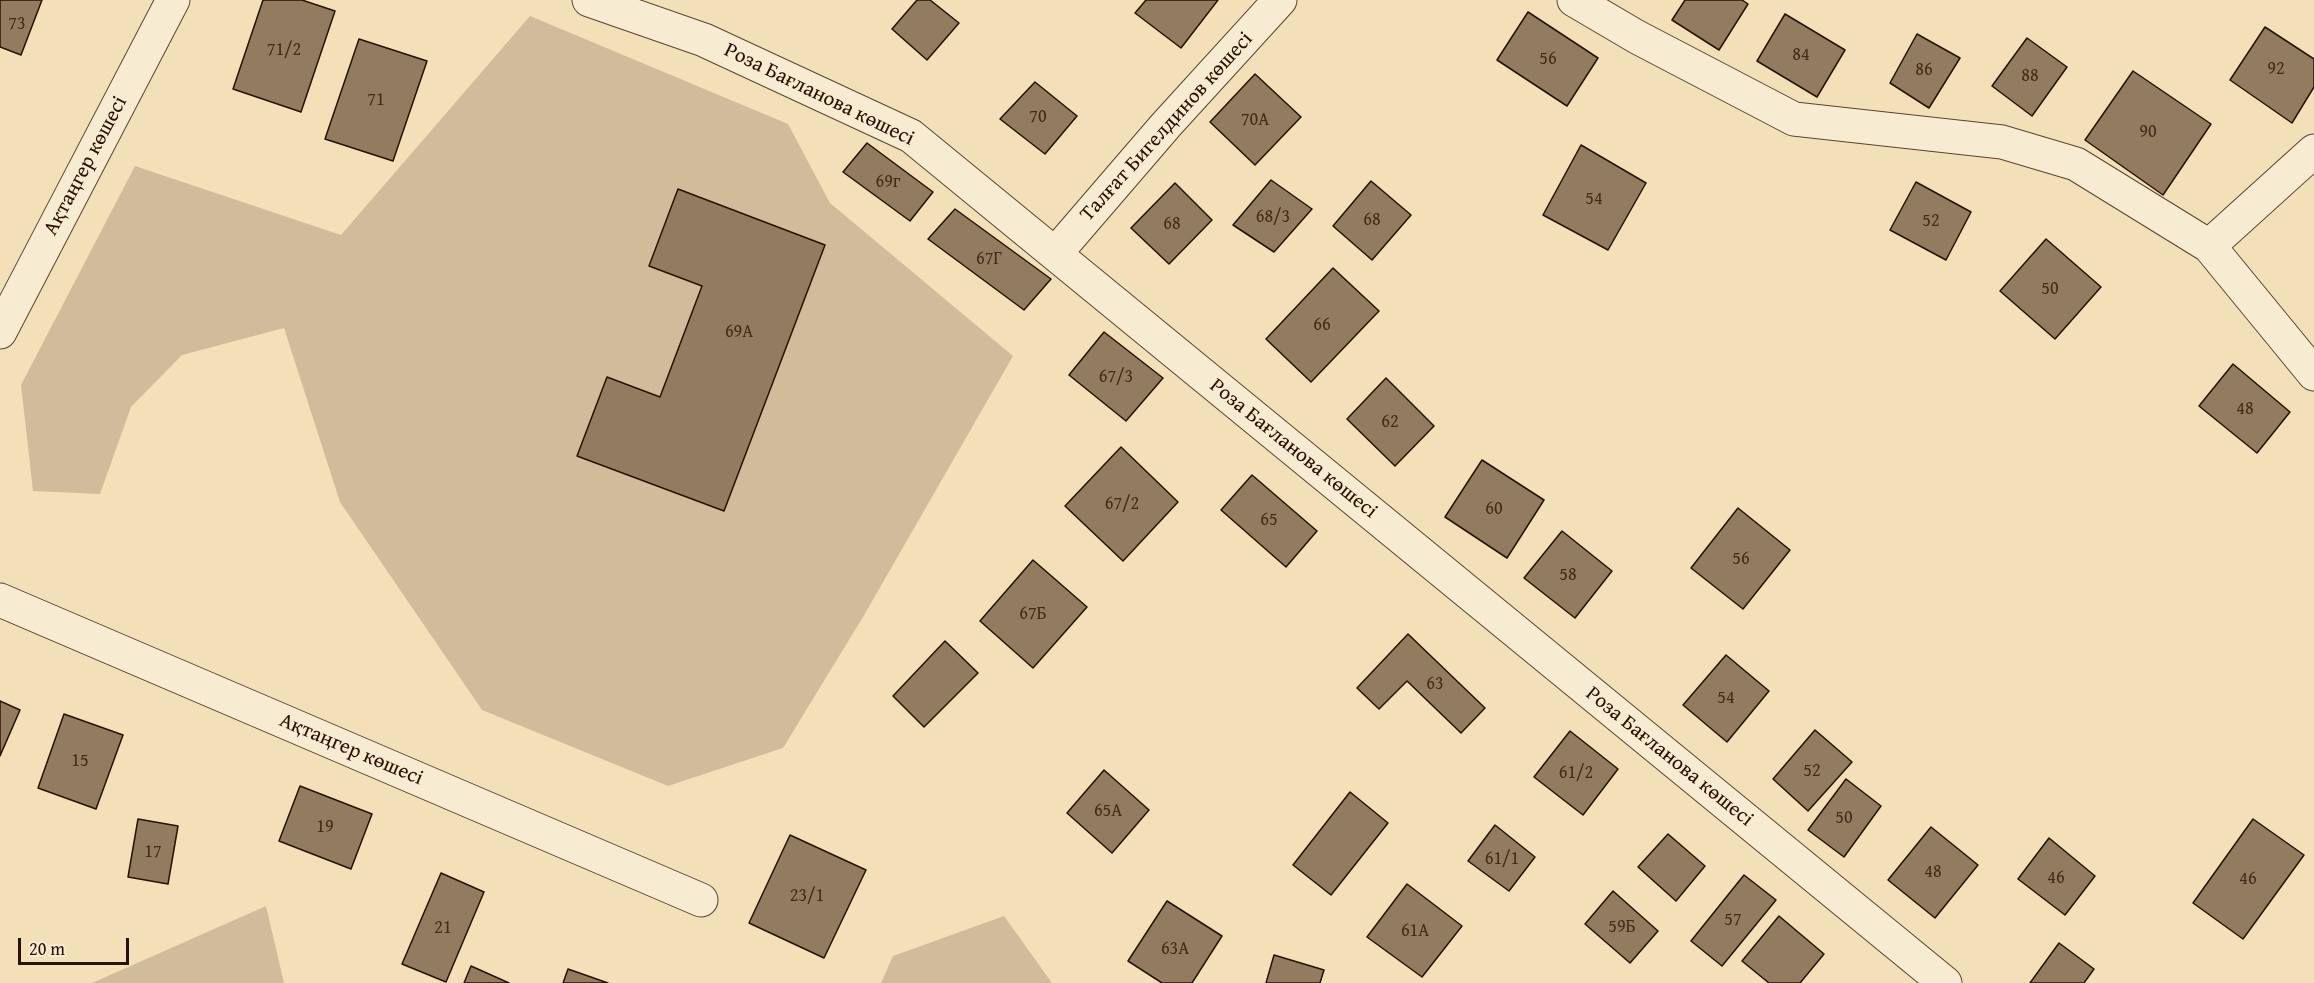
<!DOCTYPE html>
<html>
<head>
<meta charset="utf-8">
<style>
  body { margin:0 }
  #map { position:relative; width:2314px; height:983px; overflow:hidden; background:#f2e0b9; font-family:"Gentium Book Plus",serif }
  canvas { display:block }
  .scale { position:absolute; left:18px; top:938px; width:111px; height:27px; box-sizing:border-box; border:3px solid #2b0f00; border-top:0; padding-left:8px; font-size:18px; line-height:21px; white-space:nowrap; color:#2b0f00; -webkit-text-stroke:4px #f7ebd2; paint-order:stroke }
</style>
</head>
<body>
<div id="map">
<canvas width="2314" height="983"></canvas>
<div class="scale">20 m</div>
</div>
<script>
const context = document.querySelector('canvas').getContext('2d');
context.lineJoin = 'round';
function fillPath(path, color) {
  context.fillStyle = color;
  context.fill(path, 'evenodd');
}
function stroke(path, color, width, dash) {
  context.strokeStyle = color;
  context.lineWidth = width;
  context.lineCap = dash ? 'butt' : 'round';
  context.setLineDash(dash || []);
  context.stroke(path);
}
function label(font, color, halo, rows, align = 'center') {
  context.font = font + ' "Gentium Book Plus",serif';
  context.lineWidth = 4.5;
  context.setLineDash([]);
  context.textBaseline = 'middle';
  context.strokeStyle = halo;
  context.fillStyle = color;
  for (const [text, x, y, turn = 0] of rows) {
    context.save();
    context.translate(x, y);
    context.rotate((+turn || 0) * Math.PI / 180);
    context.textAlign = isNaN(turn) ? turn : align;
    if (halo) context.strokeText(text, 0, 0);
    context.fillText(text, 0, 0);
    context.restore();
  }
}
fillPath(new Path2D(`
  M530,16L788,124L830,203L1013,356L863,617L783,748L668,786L482,710L340,502L284,328L182,355L131,407L100,494L33,491L21,385L135,166L341,235Z
  M266,906L284,983H92Z
  M1004,916L1052,983H881L893,956Z`), '#d0bc9a');
const building = new Path2D(`
  M0,0H42L21,55L0,47Z
  M263,0H302L335,11L301,112L233,89Z
  M917,0H930L959,23L927,60L892,29Z
  M1146,0H1218L1181,48L1135,13Z
  M1685,0H1742L1748,4L1719,50L1672,20Z
  M1528,12L1598,58L1567,106L1497,60Z
  M1785,14L1845,50L1817,97L1757,61Z
  M2265,27L2314,59V87L2292,123L2230,80Z
  M1917,34L1960,58L1929,108L1890,83Z
  M2027,38L2067,67L2032,116L1992,86Z
  M359,39L427,61L393,161L325,139Z
  M2133,71L2211,124L2163,195L2085,140Z
  M1255,74L1301,117L1255,165L1210,122Z
  M1035,82L1077,116L1045,154L1000,119Z
  M867,143L933,192L910,221L843,172Z
  M1581,145L1646,183L1608,250L1543,215Z
  M1271,180L1312,209L1274,252L1233,225Z
  M1371,181L1411,215L1372,260L1333,226Z
  M1916,182L1971,212L1946,260L1890,230Z
  M1175,183L1212,220L1169,264L1131,228Z
  M678,189L825,245L724,511L577,456L607,377L660,397L702,286L649,266Z
  M955,209L1051,279L1024,310L928,239Z
  M2046,239L2101,287L2055,339L2000,291Z
  M1333,268L1379,311L1311,382L1266,339Z
  M1104,332L1163,378L1126,421L1069,375Z
  M2233,364L2290,412L2257,453L2199,406Z
  M1386,378L1434,426L1395,466L1347,419Z
  M1121,447L1178,502L1123,561L1065,506Z
  M1482,460L1544,500L1507,558L1445,517Z
  M1252,475L1317,531L1286,567L1221,510Z
  M1738,508L1790,550L1743,609L1691,568Z
  M1562,531L1612,571L1575,618L1524,578Z
  M1033,560L1087,607L1033,668L980,621Z
  M1408,634L1485,708L1461,733L1407,681L1379,709L1357,688Z
  M945,641L978,673L924,727L893,696Z
  M1726,655L1769,691L1727,742L1683,705Z
  M0,701L20,710L0,756Z
  M64,714L123,735L96,809L38,788Z
  M1815,730L1852,762L1808,811L1773,779Z
  M1570,731L1618,769L1583,815L1534,777Z
  M1104,770L1149,810L1112,853L1067,813Z
  M1846,779L1881,806L1844,857L1808,830Z
  M300,786L372,814L351,869L279,841Z
  M1350,792L1388,823L1331,895L1293,865Z
  M138,819L178,826L168,884L128,877Z
  M2253,819L2304,855L2243,939L2193,903Z
  M1495,825L1535,857L1509,891L1468,861Z
  M1931,827L1978,865L1935,918L1888,880Z
  M1668,834L1705,866L1676,901L1638,867Z
  M790,835L866,870L824,958L749,923Z
  M2049,838L2095,876L2065,915L2018,879Z
  M441,873L484,892L446,982L402,964Z
  M1744,875L1776,900L1722,966L1691,941Z
  M1407,884L1462,926L1422,977L1367,937Z
  M1613,891L1658,931L1630,963L1585,924Z
  M1167,901L1222,936L1192,983H1162L1128,961Z
  M1779,916L1824,954L1800,983H1769L1742,961Z
  M2059,943L2094,969L2084,983H2030Z
  M1274,955L1324,970L1320,983H1266Z
  M471,966L509,983H464Z
  M568,969L608,983H563Z`);
fillPath(building, '#927c60');
stroke(building, '#2b0f00', 1.5);
const street = new Path2D(`
  M589,0L704,40L911,136L1945,983
  M1574,0L1637,37L1794,119L2002,142L2076,164L2209,246L2314,374
  M2209,246L2314,151
  M1055,254L1166,125L1280,0
  M0,332L173,0
  M0,600L701,900`);
stroke(street, '#5d432e', 35);
stroke(street, '#f7ebd2', 33);
label('18px', '#452a18', null, [
  ["73",17,24],
  ["71/2",284,50],
  ["84",1801,55],
  ["56",1548,59],
  ["92",2276,69],
  ["86",1924,70],
  ["88",2030,76],
  ["71",376,100],
  ["70",1038,117],
  ["70А",1255,120],
  ["90",2148,132],
  ["69г",888,182],
  ["54",1594,199],
  ["68/3",1273,217],
  ["68",1372,220],
  ["52",1931,221],
  ["68",1172,224],
  ["67Г",989,259],
  ["50",2050,289],
  ["66",1322,325],
  ["69А",739,332],
  ["67/3",1116,377],
  ["48",2245,409],
  ["62",1390,422],
  ["67/2",1122,504],
  ["60",1494,509],
  ["65",1269,520],
  ["56",1741,559],
  ["58",1568,575],
  ["67Б",1033,614],
  ["63",1435,684],
  ["54",1726,698],
  ["15",80,761],
  ["52",1812,771],
  ["61/2",1576,773],
  ["65А",1108,811],
  ["50",1844,818],
  ["19",325,827],
  ["17",153,852],
  ["61/1",1502,859],
  ["48",1933,872],
  ["46",2056,878],
  ["46",2248,879],
  ["23/1",807,896],
  ["57",1733,920],
  ["59Б",1622,927],
  ["21",443,928],
  ["61А",1415,931],
  ["63А",1175,949]
]);
label('21px', '#2b0f00', '#f7ebd2', [
  ["Роза Бағланова көшесі",819,95,26],
  ["Талғат Бигелдинов көшесі",1167,127,-48],
  ["Ақтаңгер көшесі",86,166,-62],
  ["Роза Бағланова көшесі",1293,449,39],
  ["Ақтаңгер көшесі",351,750,23],
  ["Роза Бағланова көшесі",1669,757,39]
]);
</script>
</body>
</html>
